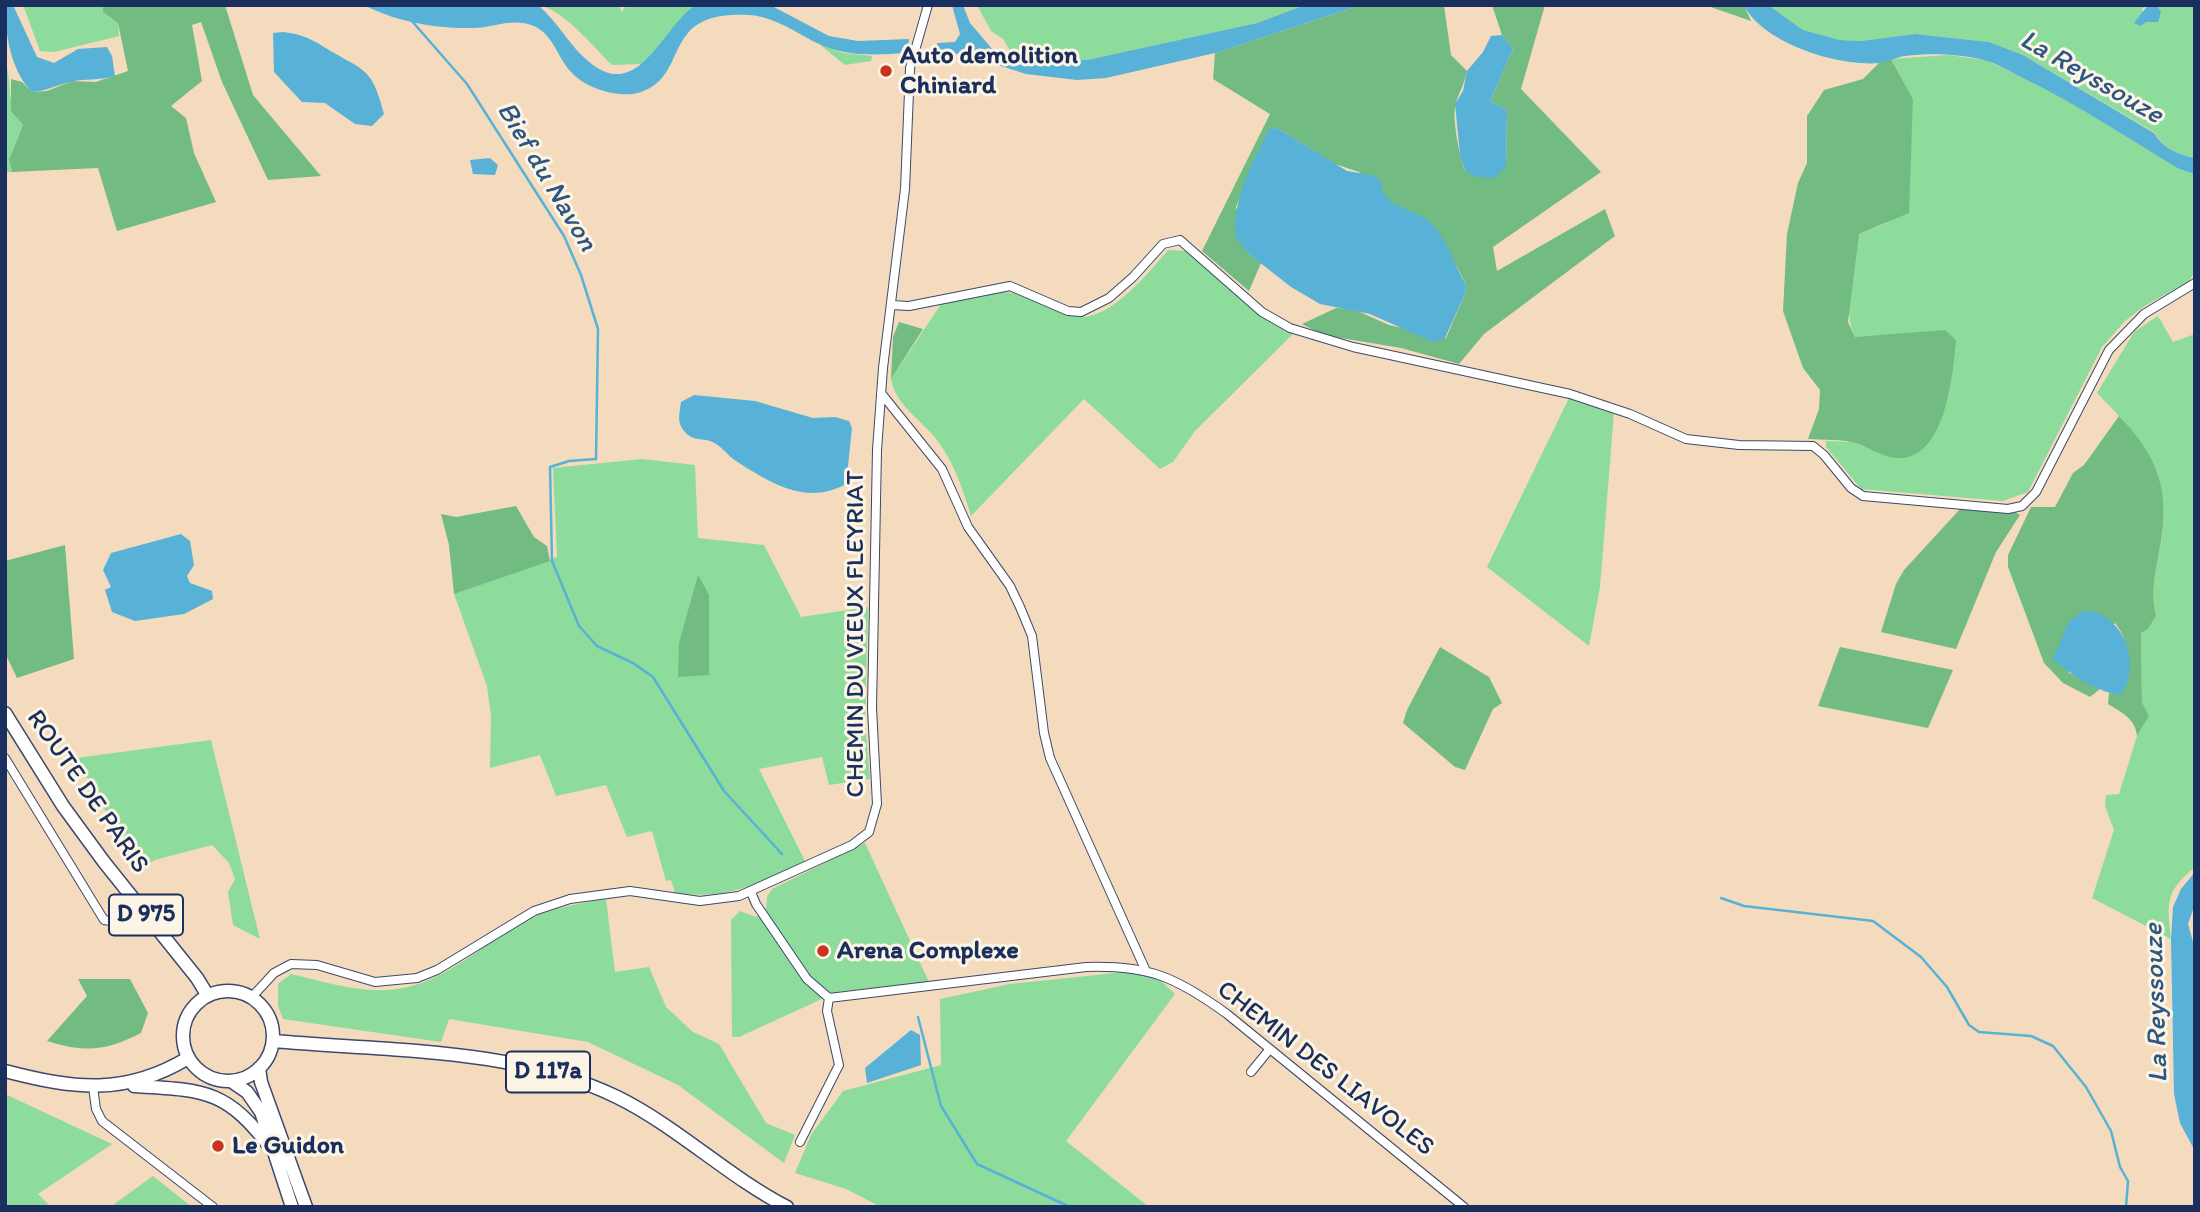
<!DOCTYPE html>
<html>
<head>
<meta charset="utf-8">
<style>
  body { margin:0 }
  #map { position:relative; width:2200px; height:1212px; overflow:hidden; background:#f4dbbd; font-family:Itim,sans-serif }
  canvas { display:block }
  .frame { position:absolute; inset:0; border:7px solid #1b2f5e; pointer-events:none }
</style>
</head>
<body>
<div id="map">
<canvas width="2200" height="1212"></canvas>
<div class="frame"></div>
</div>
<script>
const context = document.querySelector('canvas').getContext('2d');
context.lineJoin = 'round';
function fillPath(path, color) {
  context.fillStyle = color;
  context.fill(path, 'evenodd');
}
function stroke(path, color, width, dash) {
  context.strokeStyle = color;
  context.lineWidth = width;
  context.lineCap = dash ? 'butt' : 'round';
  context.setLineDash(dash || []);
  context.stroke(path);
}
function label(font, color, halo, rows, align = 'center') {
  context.font = font + ' Itim,sans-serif';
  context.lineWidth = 6;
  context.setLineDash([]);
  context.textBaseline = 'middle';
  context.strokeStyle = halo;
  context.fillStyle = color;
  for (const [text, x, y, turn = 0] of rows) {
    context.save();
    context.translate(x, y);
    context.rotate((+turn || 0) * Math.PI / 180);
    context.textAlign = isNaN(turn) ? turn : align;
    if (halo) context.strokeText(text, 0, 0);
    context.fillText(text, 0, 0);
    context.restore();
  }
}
fillPath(new Path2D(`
  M23,5H103V12L118,23L119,36L54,52L40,51Z
  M540,5H619L622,12L626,5H696L643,64L612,65C591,45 568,14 540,5Z
  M977,5H1305L1257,23L1087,60L1013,56L1003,39L991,31Z
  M1768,5H2148L2142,9L2146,22L2161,12L2157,5H2195V158C2178,155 2162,147 2154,132L2023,55L1989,42L1915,34L1861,41L1840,40L1803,30Z
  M819,44L843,53L872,56L871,61L845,65Z
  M1948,55L1986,60L2053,92L2179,169L2195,174V272L2188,282L2146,305L2125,321L2102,347L2028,492L2003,501L1861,489L1826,447V441L1853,442L1895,458L1896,335L1855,337C1841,307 1853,265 1859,234L1887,223L1913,99L1891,59Z
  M5,61C14,88 4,103 23,125L9,158L12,172H5Z
  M1168,250L1186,251L1264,318L1293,334L1195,431L1173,462L1160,469L1084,399L971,516C963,489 954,463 937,440C921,419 896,406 891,379L941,304C964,300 992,289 1015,293C1034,296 1052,309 1070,315C1105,328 1148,273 1168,250Z
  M2158,316L2173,342L2195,334V867C2165,892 2167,902 2171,939L2092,898L2114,830L2105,806L2106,795L2119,794L2137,736L2149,716L2142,702L2141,633L2148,629L2156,616C2149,588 2158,564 2162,537C2172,470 2140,437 2097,393L2134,332Z
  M1569,398L1614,412L1600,587L1589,646L1487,567Z
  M642,459L695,465L698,538L764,545L801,617L868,607L865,722L870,779L829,785L822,757L759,769L805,861C758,884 730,900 675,893L671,880L666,881L652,831L627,837L606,785L556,796L540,755L490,768L491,716L487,686L454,594L557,557L553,468Z
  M211,740L260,939L233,925L228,892L235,879L229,863L212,845L155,860L139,870L76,758Z
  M865,843L929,982L837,992L739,1037H732L731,920L740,911L756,917L766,909L767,897L772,889Z
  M606,899L615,972L649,967L666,1007L693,1032L719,1044L766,1123L795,1135L784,1163L678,1085L588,1042L449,1019L441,1042L283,1019L278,1006V984L291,974C325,982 361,994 397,989C445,983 482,944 523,922C549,908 577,904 606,899Z
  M1135,971L1158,978L1175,994L1066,1141L1149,1207H881L846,1189L795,1173L811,1135L843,1091L941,1065L940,999L1010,984Z
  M5,1094L112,1144L38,1194L51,1207H5Z
  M153,1176L192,1207H110Z`), '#8ddc9b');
fillPath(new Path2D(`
  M103,5H225L253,95L321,176L268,180L222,82L201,22L192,25L202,81L171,106L186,118L194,153L216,202L117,231L98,168L12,172L9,159L23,125L11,111V79L22,82L32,92L47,91L72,81L96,82L128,71L118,23L103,12Z
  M1361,5H1444L1451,55L1467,71C1465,83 1459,92 1456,103C1451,118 1460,157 1465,171L1506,166L1507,110L1490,101L1513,49L1502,35L1492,5H1545L1521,89L1601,172L1493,247L1497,271L1605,209L1615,236L1484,334L1459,364L1401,348L1323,335L1302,324L1336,308L1353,309L1389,325L1446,338L1465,294L1466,284L1445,245L1385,198L1359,172L1335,164L1277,128L1269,130L1236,207L1249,254L1261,263L1249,291L1202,251L1270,114L1213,79L1215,53Z
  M1705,5H1744L1751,21Z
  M1891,59L1913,99L1909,213L1859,234L1848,322L1855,337L1945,330L1956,340C1953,373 1946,462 1896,458C1883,457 1868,447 1856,443C1841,439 1823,440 1808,439L1819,409L1820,390L1803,368L1783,311L1787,234L1798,183L1807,163V116L1824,90L1863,79L1879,63Z
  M899,322L923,329L891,379L893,337Z
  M2119,416C2158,456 2171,492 2160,547C2156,571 2150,592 2156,616L2148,629L2141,633L2142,702L2149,716L2137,736C2136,719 2121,712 2108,704L2109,693L2121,694C2126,667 2134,647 2115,623L2068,672L2100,689L2090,697L2063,683L2044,663L2008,567V555L2031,507H2055L2073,473L2084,465Z
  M516,506L534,537L547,546L550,561L454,594L449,545L441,514L456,517Z
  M1961,508L2015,512L2020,515L1996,552L1956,649L1881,632L1896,584L1904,570Z
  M65,545L74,659L17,678L5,653V561Z
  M698,575L709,595V675L678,677L679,643Z
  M1440,647L1489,677L1502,703L1493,709L1465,770L1455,767L1403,723L1407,710Z
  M1840,647L1953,670L1928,728L1818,706Z
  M78,979H130L148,1013L141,1033C106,1051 85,1053 47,1041L87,996Z`), '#72bc83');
fillPath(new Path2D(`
  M5,5H13L37,57L54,63L78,49L107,47L112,56L115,76C98,81 85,78 70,82C56,85 47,91 32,92C11,71 5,34 5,5Z
  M364,5H538C558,22 569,45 588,61C639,105 662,26 696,5H770L829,36L858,41L909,39L908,47L902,48L905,53C874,55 845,57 817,43C795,32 773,16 748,15C659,10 691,75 641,92C620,99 587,89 572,73C557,58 553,32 531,25C511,18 492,28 473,28C438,29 396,22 364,5Z
  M952,5H963L970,23L993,50L1013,56L1087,60L1257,23L1305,5H1361L1215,53L1106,78L1077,80L1026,74L973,57L937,50V43L955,42L960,34Z
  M1744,5H1768L1803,30L1840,40L1861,41L1915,34L1989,42L2023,55L2154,133C2162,147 2178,155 2195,158V174L2179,169C2127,138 2077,104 2023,78C2010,72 1997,63 1984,60C1960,54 1930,53 1905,56C1896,57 1888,62 1879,63C1839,67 1762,43 1744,5Z
  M2148,5H2157L2161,12L2158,22H2146L2141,26L2134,23Z
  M283,32C303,34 313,40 329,50C366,72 372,68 384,114L372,126L355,124L325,103L302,102L274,72L273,33Z
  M1502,35L1513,49L1490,101L1507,110L1506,166L1495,178L1475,177L1465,171L1460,155L1455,104L1463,91L1467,71L1483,52L1491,36Z
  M1277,128L1347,171L1371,175L1381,181C1380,208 1414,207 1431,223C1447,238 1454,266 1466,284L1465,294L1445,338L1433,342L1370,314L1320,304L1291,287L1249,254L1236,238C1231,201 1253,162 1269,129Z
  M490,158L498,165L495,175L473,174L470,160Z
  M694,395L755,401L813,418L835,417L849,421L852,428L846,484C807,506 770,483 736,461C728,456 720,444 710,441C699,438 690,441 682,428C677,421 680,410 681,402Z
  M181,534L190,541L194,565L187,576L190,583L212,591L213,599L184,614L135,621L112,612L105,590L111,587L103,570L111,553Z
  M2083,611C2123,611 2143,664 2121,695C2096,692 2072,675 2053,659L2068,623Z
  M2195,872V904L2188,924L2195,949V1151L2180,1123L2174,1094L2171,939L2173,907L2181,889Z
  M911,1030L920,1035L921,1065L867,1083L865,1068Z`), '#58b1d6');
stroke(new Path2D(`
  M411,20L467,84L564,236L581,275L598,329L596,459L569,461L550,467L552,561L579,626L597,646L633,663L653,677L724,791L782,854
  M1721,898L1744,906L1873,921L1921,957L1947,987L1969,1025L1979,1032L2031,1036L2053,1046L2086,1087L2111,1131L2120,1167L2128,1181L2126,1207
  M918,1017L941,1106L977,1164L1070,1207`), '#58b1d6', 2.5);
const minor = new Path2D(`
  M891,305L909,306L1010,286L1068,311L1081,312L1109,298L1133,277L1163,244L1180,240L1262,312L1290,328L1353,347L1570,394L1630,414L1686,439L1739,445L1813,446L1824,455L1851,488L1863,496L2008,509L2022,506L2036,492L2109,350L2144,314L2195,283
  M881,393L942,469L968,527L1010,586L1020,607L1032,636L1044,733L1050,758L1145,969
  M5,758L104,920L117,922L138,905
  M751,892L756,904L807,979L829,998L1086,967C1149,965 1176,977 1227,1014L1464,1207
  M251,998L274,973L291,964L317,965L375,982L417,978L437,970L534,911L570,899L630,891L700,901L739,896L852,845L869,832L877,804L872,708L877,450L883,368L905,189L910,68L928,5
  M1251,1072L1269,1050
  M93,1087L96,1109L102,1121L213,1207
  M800,1142L839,1065L827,1011L829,998`);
const primary = new Path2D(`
  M5,713L63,806L104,862L197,978L208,996
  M183 1036a45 45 0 1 1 90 0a45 45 0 1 1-90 0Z
  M273,1041C385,1051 514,1047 617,1097C678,1127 727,1176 787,1207
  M259,1068L261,1082L306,1207
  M5,1071C74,1089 125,1096 188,1058
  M231,1081L247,1092L261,1112L292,1207
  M134,1086C207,1090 227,1090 273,1151`);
stroke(minor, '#3c496c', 10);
stroke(primary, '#3c496c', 15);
stroke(minor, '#fff', 8);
stroke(primary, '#fff', 12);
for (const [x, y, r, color] of [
  [886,71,7,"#c8321e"],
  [823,951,7,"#c8321e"],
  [218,1146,7,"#c8321e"]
]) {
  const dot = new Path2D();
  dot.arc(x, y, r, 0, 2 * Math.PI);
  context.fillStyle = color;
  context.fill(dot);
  stroke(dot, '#fcf5e5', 2.5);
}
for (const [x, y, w] of [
  [146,915,74],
  [548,1072,84]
]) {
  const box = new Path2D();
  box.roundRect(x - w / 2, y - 20.5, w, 41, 5);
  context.fillStyle = '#fcf5e5';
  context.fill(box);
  stroke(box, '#1b2f5e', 2);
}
label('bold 24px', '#1b2f5e', null, [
  ["D 975",146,915],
  ["D 117a",548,1072]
]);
label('bold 26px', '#1b2f5e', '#fcf5e5', [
  ["Auto demolition",900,56],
  ["Chiniard",900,86],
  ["Arena Complexe",837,951],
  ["Le Guidon",232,1146]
], 'left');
label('26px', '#1b2f5e', '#fcf5e5', [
  ["CHEMIN DU VIEUX FLEYRIAT",856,634,-90],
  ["ROUTE DE PARIS",87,792,55],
  ["CHEMIN DES LIAVOLES",1325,1069,38]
]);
label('italic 28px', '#2d5682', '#fcf5e5', [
  ["La Reyssouze",2091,78,30],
  ["Bief du Navon",546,177,59],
  ["La Reyssouze",2157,1003,-92]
]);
</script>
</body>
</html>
